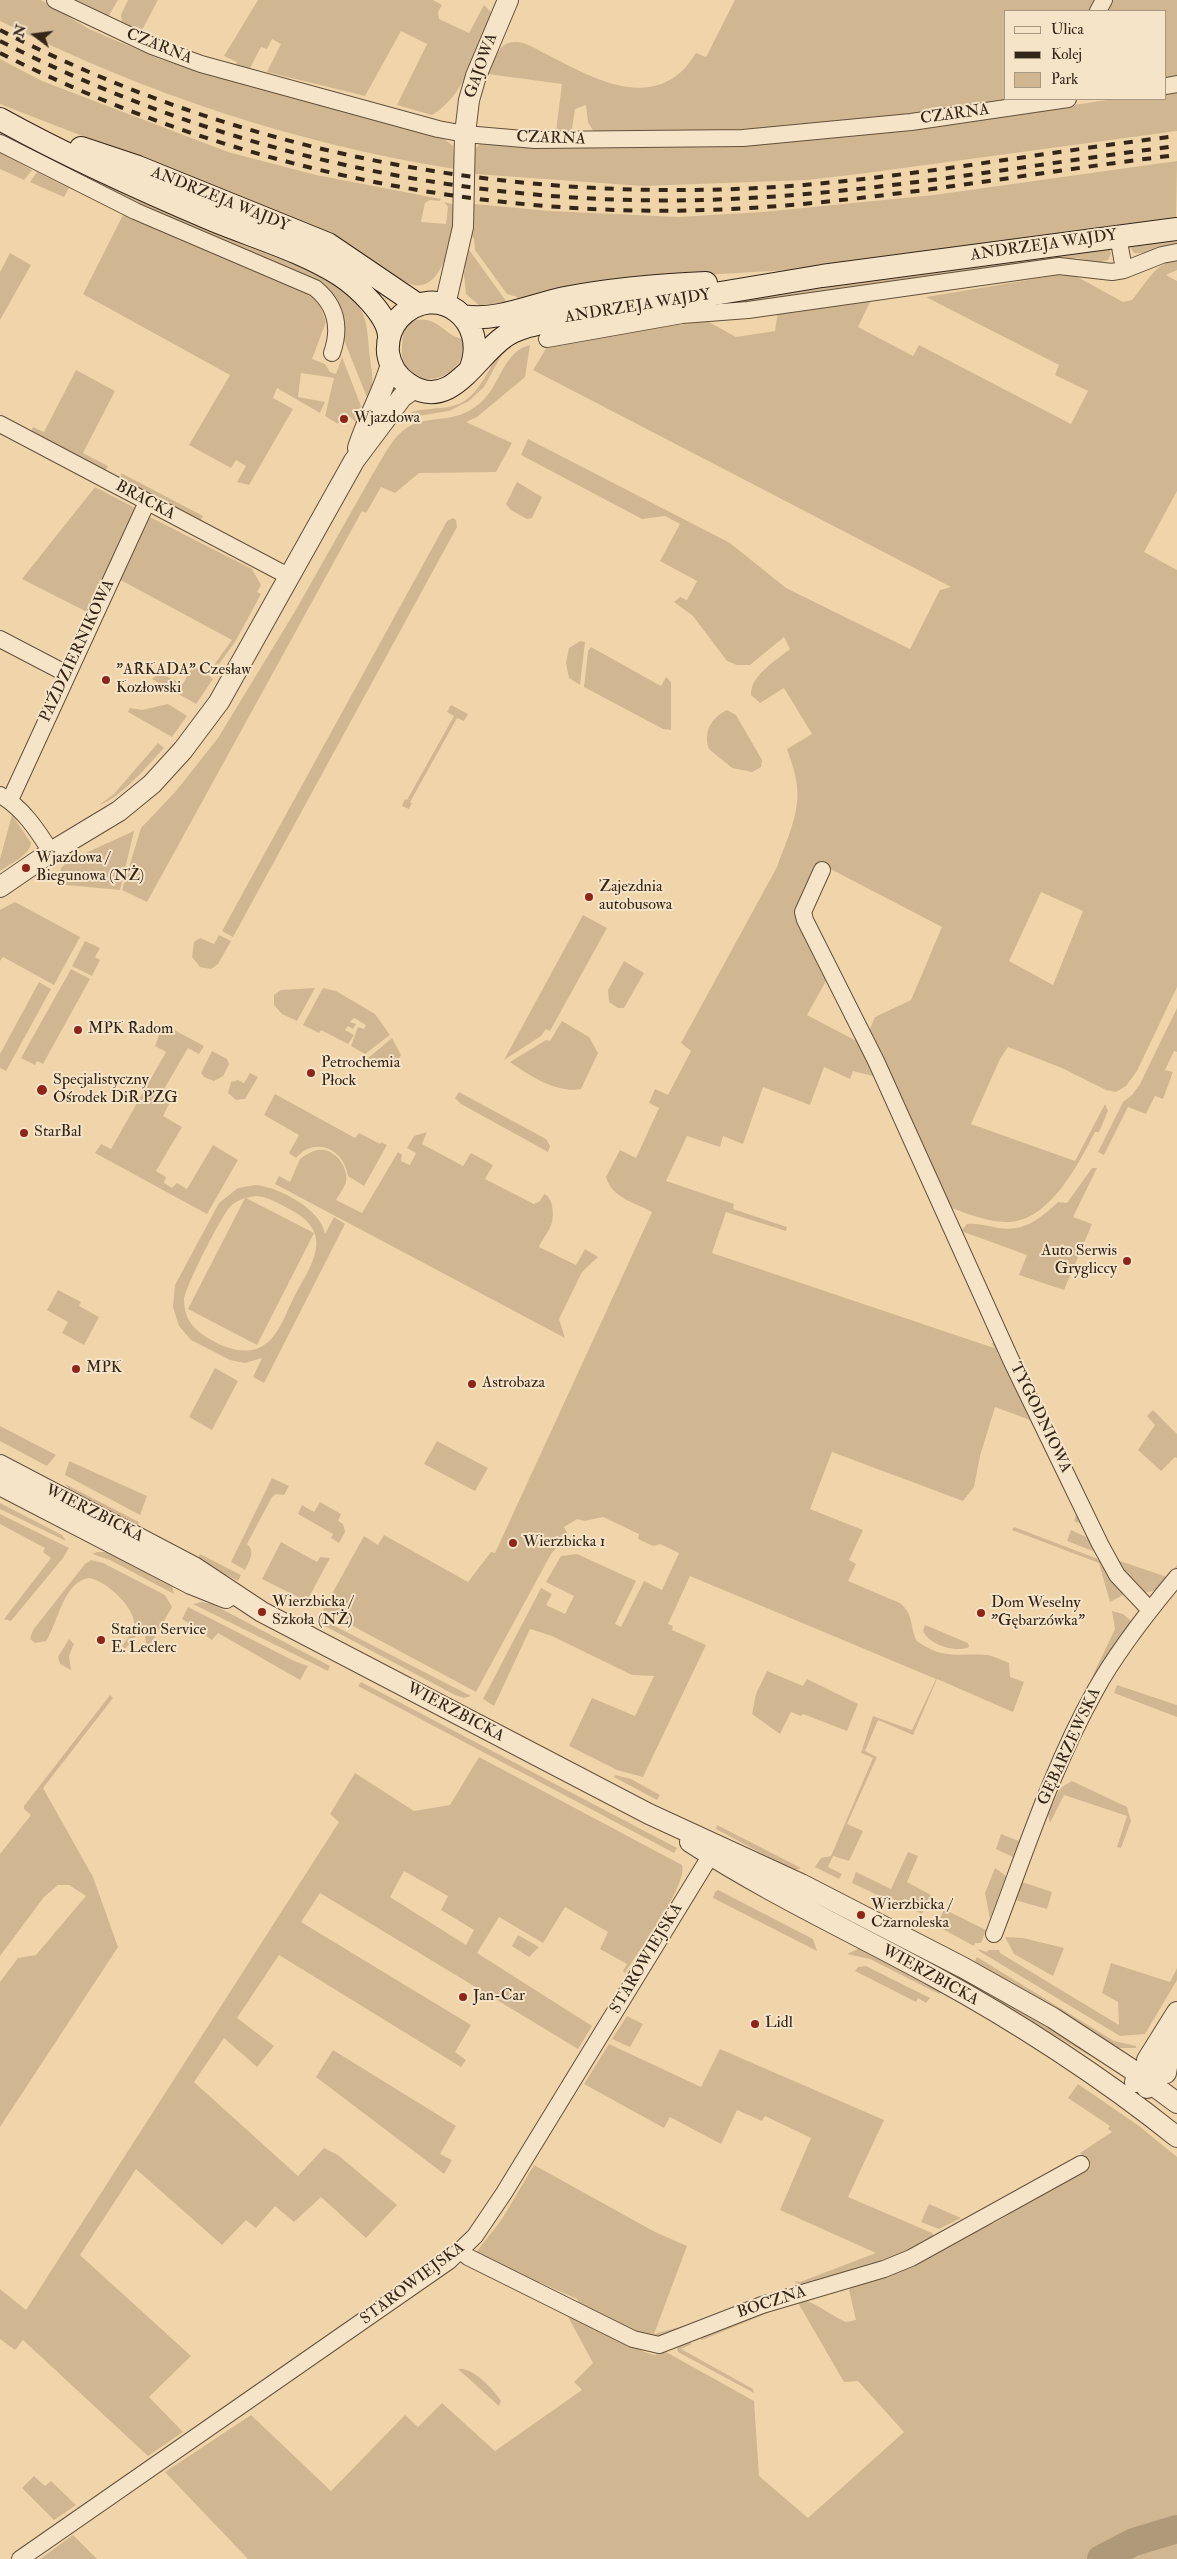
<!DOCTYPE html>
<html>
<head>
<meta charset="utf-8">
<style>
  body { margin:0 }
  #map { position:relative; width:1177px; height:2559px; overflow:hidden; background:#f1d5aa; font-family:"IM FELL Double Pica",serif }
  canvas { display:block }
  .legend { position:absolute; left:1004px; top:10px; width:162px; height:90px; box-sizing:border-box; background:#f6e4c8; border:1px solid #a89882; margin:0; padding:6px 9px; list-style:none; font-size:15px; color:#332518 }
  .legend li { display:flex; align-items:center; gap:10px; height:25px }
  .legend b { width:25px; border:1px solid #a89882 }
  .north { position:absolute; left:10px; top:10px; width:50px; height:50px; -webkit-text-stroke:4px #f6e4c8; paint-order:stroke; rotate:285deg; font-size:14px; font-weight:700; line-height:20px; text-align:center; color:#332518 }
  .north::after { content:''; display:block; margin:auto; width:18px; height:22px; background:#332518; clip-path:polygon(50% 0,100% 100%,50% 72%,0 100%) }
</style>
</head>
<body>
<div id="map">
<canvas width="1177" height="2559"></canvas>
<ul class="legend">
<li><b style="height:6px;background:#f6e4c8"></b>Ulica</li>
<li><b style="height:6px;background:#332518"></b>Kolej</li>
<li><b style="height:14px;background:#d1b791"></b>Park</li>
</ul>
<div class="north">N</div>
</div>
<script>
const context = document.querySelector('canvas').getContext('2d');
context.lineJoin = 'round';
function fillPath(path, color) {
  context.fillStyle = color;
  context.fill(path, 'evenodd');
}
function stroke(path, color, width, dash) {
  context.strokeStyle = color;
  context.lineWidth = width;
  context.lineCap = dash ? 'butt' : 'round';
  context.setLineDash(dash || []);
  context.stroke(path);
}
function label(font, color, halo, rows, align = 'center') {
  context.font = font + ' "IM FELL Double Pica",serif';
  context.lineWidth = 4;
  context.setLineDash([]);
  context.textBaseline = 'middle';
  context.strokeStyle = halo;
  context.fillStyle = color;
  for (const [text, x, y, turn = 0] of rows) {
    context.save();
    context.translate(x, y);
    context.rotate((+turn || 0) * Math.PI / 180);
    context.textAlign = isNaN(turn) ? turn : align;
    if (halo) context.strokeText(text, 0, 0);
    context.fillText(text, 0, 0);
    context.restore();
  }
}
fillPath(new Path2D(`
  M0,0H41L89,29L162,60L443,138L453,146L455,169C296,144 144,93 0,21Z
  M72,0H118L108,17Z
  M128,0H158L141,32L122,22L121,15Z
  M258,0H433L442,5L438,12L439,19L469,33L484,5L493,14C478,47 466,95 432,115L397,105L427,44L401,31L365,96L267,72L281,44L272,39L267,49L261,47L249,70L235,65L237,62L224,56Z
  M735,0H1099L1093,11H1006V99H1033L936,113L746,132L595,134L588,122L586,105L575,109L571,135L556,131L562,84L488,74C492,65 497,47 508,43C521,39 533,47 544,53C584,73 641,109 682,71C687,66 692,59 696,53L706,57Z
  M1110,0H1177V76L1166,78V11H1104Z
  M0,59L42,81L228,152L316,175L441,199L440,201L430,200L425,203L421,222L446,224L448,207L444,202L456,205C454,227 446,292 413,285L108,146L0,104Z
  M1177,90V131L859,174L807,180L643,186L475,174V149L482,142L926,127L1114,99H1166V92Z
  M0,131L108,186L329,279C367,310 366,310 370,358C372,374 375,384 368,400L344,340L333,297L324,285L313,278L131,202L0,136Z
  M0,152L32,170L24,180L0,169Z
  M1177,161L1176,218L824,268L650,278L518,301L517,297L507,294L475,250L474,239L470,233L474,204L550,211L678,217L763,212L934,195Z
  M37,172L69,188L64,197L30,182Z
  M123,215L311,294L319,303L326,322L312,359L325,364L330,372L336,374L342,357L361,406L356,422L344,412L338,424L325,416L334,378L301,373L298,397L325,402L320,413L277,388L273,398L293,409L249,485L237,482L246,466L236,460L231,468L189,445L230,375L83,294Z
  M1177,236V245C1163,247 1147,255 1134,253L1130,247L1132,243Z
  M467,247L509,305L481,307L466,294L464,275Z
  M1110,249L1111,254L1108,260L1098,263L1078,258L533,336L725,299Z
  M10,253L31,265L0,320V272Z
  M1177,260V270L1166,275L1177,281V491L1144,552L1177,570V987L1137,1071L1126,1086L1116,1092L1106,1090L1062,1068L1008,1047L1000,1059L971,1124L1075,1161L1105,1104L1108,1111L1099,1132H1095C1078,1165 1048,1224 1005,1222C987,1222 966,1213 949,1207L869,1031L875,1017L911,1000L942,927L819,863L795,914L830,974L807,1015L864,1045L877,1077L853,1071L850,1079L824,1067L810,1105L763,1087L743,1144L723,1136L720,1147L687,1136L666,1181L734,1204L733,1209L787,1227L786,1231L726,1212L712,1253L994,1348L992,1343H996L999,1350L997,1353L1038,1422L1087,1526L1074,1521L1078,1510L1069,1488L1062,1486L1030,1420L995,1407L980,1456L974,1487L963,1501L832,1452L810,1509L863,1530L849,1560L856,1564L848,1581L900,1603C915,1616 909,1626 917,1641C943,1660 958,1653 987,1655C994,1656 1002,1660 1009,1663L1010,1677L1024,1682L1013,1712L937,1679L913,1735L878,1720L865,1751L877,1757L847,1824L863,1831L849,1861L833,1856L828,1867L842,1874L839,1879L815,1867L821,1858L831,1856L873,1758L861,1753L873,1716L912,1730L936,1679L690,1576L668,1624L673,1626L672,1630L706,1645L643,1777L617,1770L569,1746L592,1698L635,1716L654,1676L632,1675L552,1636L530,1629L494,1706L483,1699L541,1588L552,1594L546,1605L565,1614L574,1596L546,1582L561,1556L577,1554L636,1581L615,1624L621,1627L644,1581L662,1590L679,1553L660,1544L653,1546L638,1539L639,1534L603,1517L585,1521L577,1519L564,1527L568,1534L551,1554L476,1692L323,1610L364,1536L378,1545L384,1535L468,1582L491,1552L495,1553L652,1212C634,1202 612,1198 606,1177L620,1150L636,1158L659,1108L649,1103L655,1089L668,1095L691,1051L681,1043L777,867C786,842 800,813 797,787C796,774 791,761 787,749L812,734L784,688L760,703L751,695C750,675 777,660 790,649L784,637L750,665H737L727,661L693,616L674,602L680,597L687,600L697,581L660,561L680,524L665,516L642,519L521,455L528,439L730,543L786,588L910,649L940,590L951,587L533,370L547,347L559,341L707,321L736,337L775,331L778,311L871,300L858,327L913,356L919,345L1071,424L1088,391L1055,375L1059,365L926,297L1070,273L1123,302L1132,300C1145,285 1155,262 1177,260ZM1041,892L1083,911L1053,985L1009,961Z
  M415,320C439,316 443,335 463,339C463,347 463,354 459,362C449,380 415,388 404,365C399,355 404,338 403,326Z
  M512,343L501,356L484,387L469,401L449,411L400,419C417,403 446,414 466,400C479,390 485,377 493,363C496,355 506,349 512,343Z
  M530,345L525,377L477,417L466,422L512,443L496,472L419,473L395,493L381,487L366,513L362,511L147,902L122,890L141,828L176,791L218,738L294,613L375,470C384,456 393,436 408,427C430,414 454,425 479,404C501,386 502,352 530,345Z
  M76,370L115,391L83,453L108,466L105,472L30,432L33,427L44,432Z
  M121,473L203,516L200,522L121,480Z
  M517,482L542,497L532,518L527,519L511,510L506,504Z
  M95,487L137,509L89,613L22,579Z
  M146,515L252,569L261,585L257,592L261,594L235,642L219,664L214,665L232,640L115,577Z
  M453,518L456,520L457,527L233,937L222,931L447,521Z
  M580,641L585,642L580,685L569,678L566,663L569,648Z
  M591,647L661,686L666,677L671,682V730L663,729L584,687L588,651Z
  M195,668L202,670L213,679L196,704L152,679L160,673L183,684L191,669Z
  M168,704L187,716L172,737L128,712L130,708L142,710Z
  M451,705L468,714L464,721L457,718L410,802L412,803L409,809L402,806L405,799L407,800L454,716L447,712Z
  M727,710L736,715L762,760L761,767L752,772L732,768L709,749C703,732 711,718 727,710Z
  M158,743L164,748C148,765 121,798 99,805L114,794Z
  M12,815L31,843C30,855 10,864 0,871V859Z
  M134,831L120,890L66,885L60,874L61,868L68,861Z
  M15,902L80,937L54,985L3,957L0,961V910Z
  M583,915L607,928L550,1031L546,1029L541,1036L504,1060Z
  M219,935L231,941L218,964L211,969L200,967L192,957L194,942L200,938L214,944Z
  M85,941L100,948L95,957L100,960L92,976L72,966Z
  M624,961L644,973L624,1008H618L609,1002L608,990Z
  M71,969L90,979L43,1064L37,1061L35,1065L21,1058Z
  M39,982L51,989L6,1071L0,1068V1054Z
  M315,988L297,1021L282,1014L274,1005V995L281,990Z
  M323,988L336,991L375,1014L390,1035L365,1054L351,1046L358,1027L364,1029L366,1025L354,1018L350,1022L356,1024L353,1029L348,1026L345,1030L354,1035L348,1044L321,1030L319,1033L303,1025Z
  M1177,1008V1052L1174,1051L1165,1070L1173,1072L1163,1099L1155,1096L1146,1114L1128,1107L1104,1155L1098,1152L1123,1102L1132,1095L1140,1084Z
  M562,1021L589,1037L598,1053L581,1089C558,1094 528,1075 510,1062L546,1040L550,1041Z
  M163,1024L204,1046L199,1054L188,1048L159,1098L169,1104L163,1116L182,1127L156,1171L166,1177L164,1183L172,1188L177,1183L187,1189L213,1145L238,1160L207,1214L95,1153L101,1144L111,1149L166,1052L155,1046Z
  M392,1038L401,1055L395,1066H381L367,1059Z
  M212,1051L227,1059L229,1064L223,1076L214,1081L204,1077L201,1073Z
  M250,1073L258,1077L245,1099L236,1100L228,1093L231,1082L238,1080L244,1083Z
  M459,1092L546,1139L550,1146L548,1152L461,1104L455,1098Z
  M275,1094L355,1138L359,1133L380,1144L381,1142L387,1145L364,1186L348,1176C344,1149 315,1136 296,1158L289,1153L299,1135L264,1115Z
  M427,1132L422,1144L463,1166L471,1153L493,1165L485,1179L534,1204L540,1201L544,1194C553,1197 554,1214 552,1222C550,1231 542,1239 539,1247L576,1265L585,1249L598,1257L582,1272L559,1319L565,1338L275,1184L279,1176L290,1182L300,1159C305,1155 312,1151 318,1150C334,1147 349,1167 346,1182C344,1188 339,1195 336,1200L362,1213L398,1152L402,1155L401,1161L410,1165L416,1153L407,1148L414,1136Z
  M1092,1168H1097L1073,1217L1092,1224L1064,1290L1019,1275L1027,1255L961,1231L967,1224C977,1223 988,1226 998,1228C1024,1232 1040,1219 1058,1202L1067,1203Z
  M255,1185C279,1187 321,1209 325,1234L334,1217L345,1224L264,1383L253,1377L262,1358L245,1363L230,1360L191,1340L179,1326L173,1307L175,1285L219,1203L238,1188ZM256,1196C269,1197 280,1204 291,1210C336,1234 311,1265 293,1299C284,1317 277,1342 256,1349C238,1354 221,1346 206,1337C192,1328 184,1317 184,1300C185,1287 220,1219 229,1208C233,1203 239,1200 245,1198L188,1309L257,1345L314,1233L246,1198Z
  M58,1290L81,1302L79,1306L99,1317L84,1345L62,1333L68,1322L47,1310Z
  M215,1368L238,1381L212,1430L189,1417Z
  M1153,1410L1177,1434V1458L1175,1457L1161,1471L1138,1450L1155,1425L1147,1416Z
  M0,1426L56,1455L47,1466L0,1441Z
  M437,1441L488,1468L475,1491L424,1464Z
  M69,1461L147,1496L140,1515L65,1475Z
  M272,1478L289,1486L284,1495L276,1494L272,1497L247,1544C256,1552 249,1561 245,1570L231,1562Z
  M65,1484L139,1522L137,1527L71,1492Z
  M320,1502L341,1514L338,1521L343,1524L345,1532L339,1543L331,1538L333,1534L298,1514L302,1505L314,1512Z
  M0,1503L62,1535L66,1541L0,1509Z
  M0,1514L69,1548L63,1558L11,1621L4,1619L51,1558L43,1552L45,1548L0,1524Z
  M1014,1527L1098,1559L1125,1594L1110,1602L1099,1563L1012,1530Z
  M1071,1530L1093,1540L1098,1553L1067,1541Z
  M281,1542L317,1562L320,1557L330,1558L308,1599L304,1600L262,1579Z
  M97,1552H108L167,1582L172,1586L174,1594L110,1560L92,1554Z
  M200,1554L241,1575L238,1581L197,1560Z
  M1111,1558L1167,1577L1177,1565V1567L1157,1590L1144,1593Z
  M91,1560L103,1563L165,1595L172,1607L147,1650L145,1635L141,1630L125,1649L122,1646L134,1630C139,1610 107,1581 89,1578C63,1582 58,1623 46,1641L35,1643L30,1639L33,1630L85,1564Z
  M201,1602L212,1604L330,1666L328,1671L193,1604Z
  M188,1607L294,1661L308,1666L300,1680L218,1633L212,1640L182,1619Z
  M1112,1611L1123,1614L1131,1621L1094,1676L1093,1675L1115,1629Z
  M321,1618L325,1621L471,1696L464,1698L455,1695L323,1625L320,1623Z
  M925,1625L968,1643L969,1647C956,1653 929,1645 923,1631Z
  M69,1639L74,1644L69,1656L71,1670L60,1664L58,1657Z
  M767,1671L803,1686L807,1679L858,1704L847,1731L803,1714L801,1716L791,1712L780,1734L752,1714L756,1694Z
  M361,1682L677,1848L674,1853L358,1686Z
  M1117,1685L1177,1705V1717L1114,1693Z
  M110,1695L113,1698L43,1788L93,1877L118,1947L0,2127V1982L18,1958L36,1955L86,1896L69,1885H58L44,1897L0,1956V1854L31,1815L24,1809V1806Z
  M479,1757L682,1865C688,1885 638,1952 625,1973L623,1971L627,1964L600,1949L608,1932L565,1907L543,1943L499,1917L477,1953L592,2026L578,2049L320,1893L301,1922L471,2025L455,2052L466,2060L461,2067L279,1955L237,2018L274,2046L257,2067L224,2038L194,2082L298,2176L324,2148L338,2155L397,2205L366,2238L321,2197L294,2222L275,2206L256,2228L246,2220L222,2245L136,2169L80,2255L191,2356L149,2397L183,2432L148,2456L23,2340L15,2350L0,2339V2289L26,2310L339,1822L330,1814L355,1773L414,1811L450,1805ZM404,1871L448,1896L441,1910L474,1930L466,1945L390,1897Z
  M615,1775L631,1779L660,1795L657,1800L614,1777Z
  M1072,1781L1127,1807L1131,1821L1121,1848L1117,1847L1127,1816L1064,1795L1050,1823L1048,1814L1060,1788Z
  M717,1825L801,1868L795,1870L789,1868L716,1829Z
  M1001,1834L1019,1841L1013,1857L996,1849Z
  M908,1852L918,1856L907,1882L931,1895L922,1914L887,1896L886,1899L852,1883L856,1872L891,1889Z
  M995,1868L1006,1876L990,1919L985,1893Z
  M1022,1882L1052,1892L1047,1909L1015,1900Z
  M718,1890L813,1939L817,1951L713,1898L715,1892Z
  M944,1909L986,1930L981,1943H975L974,1946L937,1926Z
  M518,1935L539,1947L529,1957L512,1946Z
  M1005,1937L1023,1938L1064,1948L1053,1976L1014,1954Z
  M858,1949L865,1950L942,1991L939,1994L870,1959L847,1954Z
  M978,1949L986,1952L989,1950H999L1000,1953L1119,2025L1118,2002L1102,1993L1111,1963L1170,1982L1177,1968V1980L1145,2034L1120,2036L979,1951Z
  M977,1957L1114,2041L1136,2046V2048H1116L973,1965Z
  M866,1966L930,1998L926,2003L918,1998L916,2002L855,1971L858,1967Z
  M964,1977L1024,2011L1125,2076L962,1982Z
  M627,2016L643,2024L630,2047L612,2039Z
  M609,2044L701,2087L720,2049L884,2120L848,2197L932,2233L936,2240L918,2250L801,2286L794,2281L800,2282L876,2253L780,2210L811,2138L765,2116L762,2121L737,2110L721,2144L670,2117L664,2128L584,2084Z
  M333,2050L456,2126L440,2154L452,2160L444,2174L316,2077Z
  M1078,2084L1139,2126L1177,2157V2559H248L165,2472L251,2415L331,2491L405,2415L418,2427L442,2403L495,2451L582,2390L574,2382L593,2363L566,2313L647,2353L655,2355L666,2352L754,2401L759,2476L808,2518L904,2432L858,2381L844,2382L797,2301L702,2340L698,2336C719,2326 784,2292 806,2300C820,2306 832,2316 846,2322L856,2320L849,2290L852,2286L879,2277L921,2258L962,2235L997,2222L1028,2202L1085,2171L1091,2165L1080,2153L1112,2132L1108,2129L1110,2126L1068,2098Z
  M534,2165L655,2232L687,2246L654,2334L701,2321L656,2339L648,2338L579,2303L577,2299L539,2282L536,2286L480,2256L477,2251L502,2219Z
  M929,2204L961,2218L939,2229L921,2222Z
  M687,2341L692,2344L681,2349L753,2389L754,2393L678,2352L677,2346Z
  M458,2369C473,2367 493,2389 501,2401L499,2406Z
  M34,2476L45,2486L51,2481L76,2505L54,2520L22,2488Z
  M73,2535L97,2559H40Z`), '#d1b791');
stroke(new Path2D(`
  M1101,2559L1134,2542L1177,2529`), '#b09978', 28);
const minor = new Path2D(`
  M55,0L152,46L201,64L438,129L465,134L535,140L743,138L911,122L1068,99
  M1098,11L1104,0
  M1166,86L1177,84
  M0,143L135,211L315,288C336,305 341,327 332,353
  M1118,235L1124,270
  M547,339L682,315L748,310L1059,266L1112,272L1124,270L1162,255L1177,252
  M0,424L290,577
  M0,639L67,674
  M0,795C22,807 38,831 51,852
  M10,800L147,502
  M822,870L803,912L805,920L876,1061L1011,1360L1100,1544L1117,1575L1150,1610
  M994,1934C1025,1853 1052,1768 1095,1691C1117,1651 1147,1613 1177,1577
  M461,2251L468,2257L633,2339L659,2345L762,2305L884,2269L911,2258L1081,2164
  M20,2559L449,2261L475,2236L504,2193L717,1845`);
const tertiary = new Path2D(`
  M445,305L463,227L465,134L469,100L476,76L508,0
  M358,448C367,419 383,393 391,364
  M0,887L51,852L119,811L152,784L183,750L219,702L354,461L402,397L415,388
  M0,1465L194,1567L262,1612L649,1814L801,1884L964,1968L1053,2018L1131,2069L1177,2103
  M0,1485L191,1584L226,1598
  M690,1842C768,1893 853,1932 935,1977C1016,2021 1105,2079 1177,2137
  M1166,2073L1168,2061L1177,2037
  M1135,2082L1157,2075L1168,2061
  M1147,2088V2060L1177,2012`);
const secondary = new Path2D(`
  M0,119C70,158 142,190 215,221C257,238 302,251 340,275C357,286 388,315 389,336
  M81,148L138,167L328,244L418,305
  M463,316C496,322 532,305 565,298C612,289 659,285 706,283
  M470,370C491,320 436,279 399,318C391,327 387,340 388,353C390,366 397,377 408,384C450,413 475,357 504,337C516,328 532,325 547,322L822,276L1177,229`);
stroke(minor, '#62513c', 18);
stroke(tertiary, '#62513c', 22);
stroke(secondary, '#332518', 24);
stroke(minor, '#f6e4c8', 16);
stroke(tertiary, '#f6e4c8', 20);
stroke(secondary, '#f6e4c8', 22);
stroke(new Path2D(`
  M0,30C248,158 528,207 804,185C929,174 1053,151 1177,136
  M0,41C215,151 460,206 702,200C861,196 1019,166 1177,146
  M0,53C230,169 493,224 750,208C894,199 1035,172 1177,155`), '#332518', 4, [9, 9]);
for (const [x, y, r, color] of [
  [344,419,5,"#8f2418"],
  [106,680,5,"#8f2418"],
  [26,868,5,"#8f2418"],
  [589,897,5,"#8f2418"],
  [78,1030,5,"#8f2418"],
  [311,1073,5,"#8f2418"],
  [42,1090,6,"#8f2418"],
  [24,1133,5,"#8f2418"],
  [1127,1261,5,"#8f2418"],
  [76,1369,5,"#8f2418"],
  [472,1384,5,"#8f2418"],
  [513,1543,5,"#8f2418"],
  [262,1612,5,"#8f2418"],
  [981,1613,5,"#8f2418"],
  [101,1640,5,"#8f2418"],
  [861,1915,5,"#8f2418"],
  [463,1997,5,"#8f2418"],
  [755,2024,5,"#8f2418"]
]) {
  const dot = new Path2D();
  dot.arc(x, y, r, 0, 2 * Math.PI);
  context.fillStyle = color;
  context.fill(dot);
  stroke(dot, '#f6e4c8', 2);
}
label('16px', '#332518', '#f6e4c8', [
  ["CZARNA",159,47,22],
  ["GAJOWA",482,66,-70],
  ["CZARNA",955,115,-8],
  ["CZARNA",551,139,2],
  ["ANDRZEJA WAJDY",220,200,22],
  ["ANDRZEJA WAJDY",1044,246,-8],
  ["ANDRZEJA WAJDY",638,307,-9],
  ["BRACKA",145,501,28],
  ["PAŹDZIERNIKOWA",78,651,-65],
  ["TYGODNIOWA",1040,1418,64],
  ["WIERZBICKA",94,1514,27],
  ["WIERZBICKA",455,1713,28],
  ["GĘBARZEWSKA",1070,1747,-65],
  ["STAROWIEJSKA",647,1959,-59],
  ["WIERZBICKA",930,1976,29],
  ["STAROWIEJSKA",413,2284,-37],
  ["BOCZNA",772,2303,-18]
]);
label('16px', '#332518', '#f6e4c8', [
  ["Wjazdowa",354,419],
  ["\"ARKADA\" Czesław",116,671],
  ["Kozłowski",116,689],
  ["Wjazdowa /",36,859],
  ["Biegunowa (NŻ)",36,877],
  ["Zajezdnia",599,888],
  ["autobusowa",599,906],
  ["MPK Radom",88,1030],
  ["Petrochemia",321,1064],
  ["Płock",321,1082],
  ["Specjalistyczny",53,1081],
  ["Ośrodek DiR PZG",53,1099],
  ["StarBal",34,1133],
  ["Auto Serwis",1117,1252,"right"],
  ["Grygliccy",1117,1270,"right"],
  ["MPK",86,1369],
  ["Astrobaza",482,1384],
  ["Wierzbicka 1",523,1543],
  ["Wierzbicka /",272,1603],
  ["Szkoła (NŻ)",272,1621],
  ["Dom Weselny",991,1604],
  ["\"Gębarzówka\"",991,1622],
  ["Station Service",111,1631],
  ["E. Leclerc",111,1649],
  ["Wierzbicka /",871,1906],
  ["Czarnoleska",871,1924],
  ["Jan-Car",473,1997],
  ["Lidl",765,2024]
], 'left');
</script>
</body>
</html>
